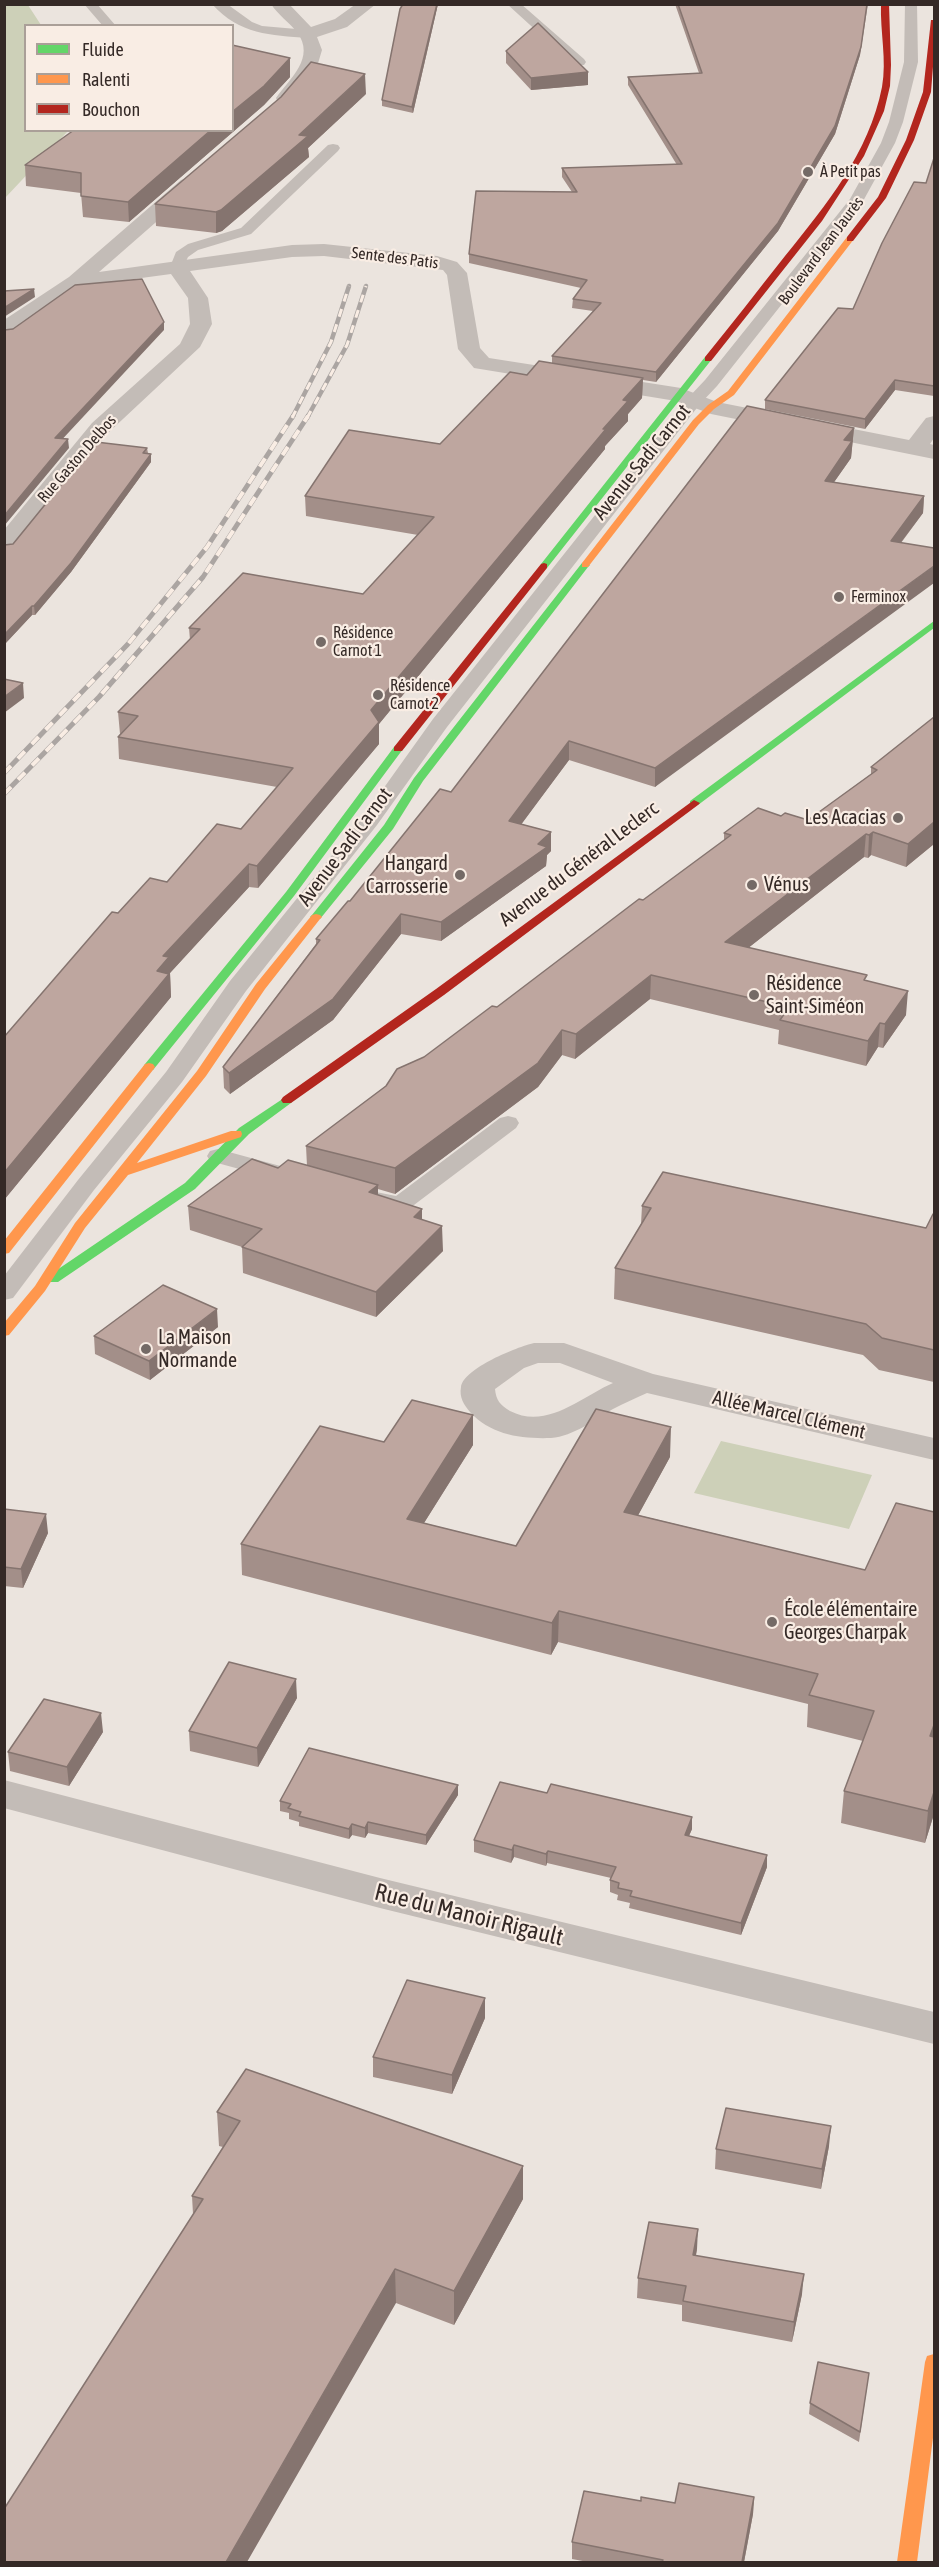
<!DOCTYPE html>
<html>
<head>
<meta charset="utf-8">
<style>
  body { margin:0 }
  #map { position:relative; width:939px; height:2567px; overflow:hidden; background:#ebe4de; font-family:"Asap Condensed",sans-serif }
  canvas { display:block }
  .frame { position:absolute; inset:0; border:6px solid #342926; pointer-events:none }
  .legend { position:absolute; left:24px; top:24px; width:210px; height:108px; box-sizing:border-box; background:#f9ede4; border:2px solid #aa9f98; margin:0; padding:8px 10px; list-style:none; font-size:18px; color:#342926 }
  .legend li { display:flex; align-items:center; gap:12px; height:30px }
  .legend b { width:30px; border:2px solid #aa9f98 }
</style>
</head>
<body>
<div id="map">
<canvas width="939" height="2567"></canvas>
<div class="frame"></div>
<ul class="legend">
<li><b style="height:8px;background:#63d668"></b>Fluide</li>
<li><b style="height:8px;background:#ff974d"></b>Ralenti</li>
<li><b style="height:8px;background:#b3261e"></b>Bouchon</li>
</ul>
</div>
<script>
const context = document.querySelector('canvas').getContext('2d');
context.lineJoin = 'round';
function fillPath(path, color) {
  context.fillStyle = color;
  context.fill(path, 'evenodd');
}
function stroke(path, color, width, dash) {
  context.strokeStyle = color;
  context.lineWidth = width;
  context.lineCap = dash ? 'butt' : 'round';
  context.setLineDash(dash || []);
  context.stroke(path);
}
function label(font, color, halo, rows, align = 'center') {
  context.font = font + ' "Asap Condensed",sans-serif';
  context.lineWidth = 4.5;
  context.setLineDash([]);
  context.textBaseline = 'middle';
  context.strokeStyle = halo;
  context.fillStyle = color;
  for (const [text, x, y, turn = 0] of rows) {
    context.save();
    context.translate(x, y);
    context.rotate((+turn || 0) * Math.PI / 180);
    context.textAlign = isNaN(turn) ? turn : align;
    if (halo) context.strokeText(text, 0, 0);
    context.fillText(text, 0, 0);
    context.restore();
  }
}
fillPath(new Path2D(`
  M5,5H28L41,25L26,26V130L68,131L5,198Z
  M721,1441L872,1475L849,1529L694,1493Z`), '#cdd0b8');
fillPath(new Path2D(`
  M84,4H97L116,26H103Z
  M212,4H227L252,22L262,26L308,30L314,34L308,38C270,35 240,35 212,4Z
  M507,4H521L584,59L586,62L584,65H574Z
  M905,4H917L918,62L903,122L895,143L862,203L717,386L700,404L447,727L377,825L246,991L182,1082L94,1190L13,1298L4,1300V1276L78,1180L166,1072L230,981L363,817L433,719L688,398L705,380L850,199L881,143L889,122L904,62Z
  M333,144L338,145L340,148L338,151L251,234L198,250L188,257L182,270H172L170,267L176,252L188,244L241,228L328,145Z
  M508,1116L516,1118L519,1123L516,1128L410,1208L388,1210L363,1203L359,1198L363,1193L371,1191L396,1196L500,1118Z
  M218,1149L284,1167L288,1172L284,1177L276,1179L210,1161L207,1156L210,1151Z`), '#c3bcb7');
fillPath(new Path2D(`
  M271,4H289L311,27L335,19L356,4H376L347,27L317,37L322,50L316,70L292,102H278L276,98C290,78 316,58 297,32C289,22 278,15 271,4Z
  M188,178L195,180L198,184L195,188L99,272L292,245L324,244L437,256L457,262L467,273L480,348L489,358L681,388L717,402L909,440L926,418L934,416V438L930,444L934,445V459L711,414L676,401L474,368L458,349L447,275L443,270L324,256L292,257L190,271L208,298L212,324L200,347L108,433L12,551L4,553V530L92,423L180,344L190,324L188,298L171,274L82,286L12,335L4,336V320L69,277L181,180Z
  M534,1343H564L653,1374L934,1438V1460L647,1393C636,1398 624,1403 613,1409C594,1420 574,1436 551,1438C521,1439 491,1435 470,1412C464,1405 459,1397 461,1387C464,1368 517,1347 534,1343ZM538,1363H560L613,1383C581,1397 547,1430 510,1411C500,1405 496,1400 495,1389L524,1368Z
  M4,1780L380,1878L934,2012V2044L380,1908L4,1808Z`), '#c3bcb7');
fillPath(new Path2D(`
  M705,357L712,359L547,568H541V564Z
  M585,562L590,565L588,567L423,781L393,829L320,919H312L310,917L312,915L384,825L414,778L582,563Z
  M934,621V628L698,805H690V801Z
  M398,746L403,749L294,896L153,1070H145L143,1067L145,1064L286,892L394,747Z
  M287,1096L291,1097L293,1100L291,1103L249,1134L195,1189L58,1282H48L46,1279L48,1276L185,1183L239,1128Z`), '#63d668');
fillPath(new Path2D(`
  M847,237L854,239L734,395L714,409L699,424L588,567H582V563L693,420L708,405L728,391Z
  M316,914L320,915L322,917L320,919L265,989L206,1076L137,1163L231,1131H241L242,1134L241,1137L128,1175L85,1228L45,1291L9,1335L4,1336V1323L35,1286L75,1223L197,1071L256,984L312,915Z
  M149,1063L153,1064L155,1067L153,1070L9,1253L4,1254V1241L145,1064Z
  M934,2354V2430L917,2562H897L925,2362L927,2356Z`), '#ff974d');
fillPath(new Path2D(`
  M881,4H889L891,65L890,86L884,111L864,156L822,221L711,361H705V357C732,324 758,290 785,256C826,205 869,153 882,87C887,60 880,32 881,4Z
  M931,20H934V54L931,92L914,140L886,198L853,241H847V237L878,197L906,140L923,92Z
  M544,563L547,564V568L402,751H394V747L541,564Z
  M694,800L700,803L698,805L444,995L291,1103H283L281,1100L283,1097L436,989Z`), '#b3261e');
const railFar1 = new Path2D(`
  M292,418L331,342L349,286
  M307,418L347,345L366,286`);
const rail = new Path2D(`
  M4,773L128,644L207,547L293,416
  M4,794L99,697L203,577L308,416`);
stroke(railFar1, '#aba5a2', 4.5);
stroke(rail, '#aba5a2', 5);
stroke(railFar1, '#f9ede4', 3, [8]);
stroke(rail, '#f9ede4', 4, [10]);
fillPath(new Path2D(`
  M403,4H438L413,113L382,106V100Z
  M675,4H868L860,55L835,134L778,231L656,382L643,380L642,398L628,414V421L605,446V449L379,724V744L258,888L249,887L170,973L171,997L4,1200V1037L118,913L167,882L241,829L277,787L119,759L118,737L120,734L118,712L190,640L189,628L363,594L418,535L306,516L305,496L440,444L527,375L552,364V356L593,311L572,308L573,299L581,288L469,263V254L572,192L562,177V168L677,165L628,85V77L699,73Z
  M506,51L588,85L531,90L506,63Z
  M290,58V77L264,105L129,222L83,217L81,193L26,186L25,165L232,130Z
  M366,94L308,148L309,157L222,231L216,233L156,226L155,204Z
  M934,158V396L895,390L865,429L765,409V400L853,309L926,183Z
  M854,428L851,458L834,482L924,496L923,513L901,543L655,787L569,760L521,824L551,832V851L547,855L546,866L441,941L401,934L333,1020L230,1094L224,1088L223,1067L316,944V939L451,792Z
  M147,448L148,453L151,462L71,572L35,615H32L4,645V545L13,544Z
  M934,717V844L906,867L871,855L868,858L864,857L748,948L867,981L906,1015L883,1048L878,1047L866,1066L778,1044L779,1030L650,999L575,1059L562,1055L538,1087L395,1194L378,1189V1195L422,1219L443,1251L376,1317L243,1273L242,1247L190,1230L188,1206L278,1168L307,1166L306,1146L424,1057L497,1007L724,841V833L781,816L808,820L871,774V767Z
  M642,1206L926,1228L934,1215V1382L879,1370L863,1355L614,1299L615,1268L641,1224Z
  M218,1327L150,1380L95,1354L94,1336Z
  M473,1415V1445L424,1523L516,1546L670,1457L638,1515L865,1570L934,1814L925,1843L841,1823L844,1791L863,1741L807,1727L808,1704L558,1642L551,1655L242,1575L241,1544L384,1442Z
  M4,1509L48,1533L23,1588L4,1586Z
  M297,1698L258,1767L190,1751L189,1731Z
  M103,1732L69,1786L10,1771L8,1752Z
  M458,1785V1795L426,1845L368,1833L365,1838L352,1835L349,1839L299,1826V1822L289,1819V1813L280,1811V1801Z
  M547,1793L692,1817V1829L689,1836L767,1855V1867L741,1935L629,1908L630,1903L617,1900L618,1895L610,1892V1880L611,1878L547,1863L546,1866L514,1857L511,1863L474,1852V1840Z
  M485,2018L452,2094L373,2077V2057Z
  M217,2112L523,2199L454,2325L396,2303L193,2214L192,2196L223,2147L219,2146Z
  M829,2146L821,2189L715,2169L716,2149Z
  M697,2249L696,2255L802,2294L792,2342L682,2321V2305L637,2298L638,2278Z
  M869,2373L859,2442L809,2414L810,2403Z
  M754,2497L753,2514L744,2562H588L572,2559V2542L641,2501L675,2503Z`), '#a38f89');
fillPath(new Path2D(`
  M437,4H438L413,113L412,107Z
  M867,4L860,55L835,134L778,231L656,382V372Z
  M290,58V77L264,105L129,222L128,202L211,130H232V112Z
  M588,72V85L531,90V78Z
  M365,74L366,94L308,148L309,157L222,231L216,233V212Z
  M34,289L35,297L4,317V308Z
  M164,322V330L56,446L55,438Z
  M643,378L642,398L628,414V421L605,446V449L379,724V744L258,888L257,866L371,710L603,429L623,400Z
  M895,380V390L865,429V419Z
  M854,428L851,458L823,498L825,481L844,440Z
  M68,439L69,448L4,526V516Z
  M151,454V462L71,572L35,615L34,606Z
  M924,496L923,513L889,558L891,541Z
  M934,566V583L655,787V768Z
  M32,606V615L4,645V635Z
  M23,683L24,698L4,713V697Z
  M569,741V760L509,841V821Z
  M934,822V844L906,867L908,844Z
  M551,832V851L547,855L546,866L441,941V922L538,844Z
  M873,832L871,855L868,858L869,835Z
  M866,834L864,857L724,967L725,942Z
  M249,864V887L170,973L171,997L4,1200V1173L157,971L163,956Z
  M401,914V934L333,1020L230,1094L229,1073Z
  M651,975L650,999L575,1059L576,1034Z
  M908,991L906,1015L883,1048L885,1024Z
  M880,1023L878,1047L866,1066L868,1041Z
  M562,1030V1055L538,1087L395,1194V1168Z
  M378,1185V1210L369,1192Z
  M422,1209V1234L414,1217Z
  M442,1226L443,1251L376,1317V1292Z
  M217,1309L218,1327L150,1380L149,1361Z
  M473,1415V1445L407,1550V1519Z
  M671,1427L670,1457L623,1543L624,1512Z
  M46,1514L48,1533L23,1588L21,1569Z
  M559,1611L558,1642L551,1655L552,1623Z
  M296,1679L297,1698L258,1767L257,1748Z
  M101,1713L103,1732L69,1786L67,1767Z
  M934,1725V1749L930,1736Z
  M458,1785V1795L426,1845V1835Z
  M934,1792V1814L925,1843L928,1811Z
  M692,1817V1829L684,1847L685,1835Z
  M368,1822V1833L365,1838V1828Z
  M352,1824V1835L349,1839V1829Z
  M514,1845V1857L511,1863L512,1850Z
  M548,1851L547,1863L546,1866V1854Z
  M767,1855V1867L741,1935V1923Z
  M485,1998V2018L452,2094V2075Z
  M831,2126L829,2146L821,2189L822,2169Z
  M523,2166V2199L454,2325V2291Z
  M698,2229L697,2249L692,2275L693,2255Z
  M395,2269L396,2303L247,2562H226Z
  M804,2274L802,2294L792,2342L794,2322Z
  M754,2497L753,2514L744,2562H742Z`), '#85746f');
const building = new Path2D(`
  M403,4H437L412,107L382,100L400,9Z
  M678,4H867L861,47L835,126L778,223L656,372L552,356L601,303L573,299L587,280L469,254L476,191L577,192L562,168L682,164L628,77L702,73Z
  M538,23L588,72L531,78L506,51Z
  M232,45L290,58L264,86L232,112Z
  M311,62L365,74L299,135L308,136L221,210L216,212L155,204L281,97Z
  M74,130H211L128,202L81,196V173L25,165Z
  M934,158V386L895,380L865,419L765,400L838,308L853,309L882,243L914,182L926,183Z
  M142,279L164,322L55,438L68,439L4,516V330L13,329L75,285Z
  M34,289L4,308V291Z
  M539,361L643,378L623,400L628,401L603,429H606L371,710L379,722L257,866L249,864L163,956L169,957L157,971L169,974L4,1173V1037L112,912L118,913L150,878L167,882L217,824L241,829L293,768L118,737L138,716L118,712L200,629L189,628L243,573L363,594L434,517L305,496L349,430L440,444L510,372L527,375Z
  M747,406L854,428L844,440L852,441L825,481L924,496L891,541L934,548V566L655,768L569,741L509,821L551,832L538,844L547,847L441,922L401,914L333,999L229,1073L223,1067L320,940L316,939L348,901H350L440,789L451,792Z
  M96,442L147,448L143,453L151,454L71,563L34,606H32L4,635V545L13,544Z
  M4,679L23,683L4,697Z
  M934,717V822L908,844L873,832L869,835L866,834L725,942L867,975L864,980L908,991L885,1024L880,1023L868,1041L780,1020L789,1007L651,975L576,1034L562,1030L538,1063L395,1168L306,1146L386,1086L397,1069L424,1057L492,1006L497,1007L639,899L643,900L731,835L724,833L758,808L781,816L785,813L808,820L877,770L871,767Z
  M252,1159L278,1168L288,1160L378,1185L369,1192L422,1209L414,1217L442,1226L376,1292L242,1247L262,1229L188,1206Z
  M663,1172L926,1228L933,1214L934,1215V1350L882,1338L866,1324L615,1268L651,1208L642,1206Z
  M163,1285L217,1309L149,1361L94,1336Z
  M412,1400L473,1415L407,1519L516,1546L596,1409L671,1427L624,1512L865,1570L896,1503L934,1512V1725L930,1736L934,1737V1792L928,1811L844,1791L874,1711L809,1695L818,1674L559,1611L552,1623L241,1544L320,1426L384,1442Z
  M4,1509L46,1514L21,1569L4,1567Z
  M229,1662L296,1679L257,1748L189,1731Z
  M44,1699L101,1713L67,1767L8,1752Z
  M309,1748L458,1785L426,1835L368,1822L365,1828L352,1824L349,1829L299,1816L301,1812L288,1808L291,1804L280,1801Z
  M500,1782L547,1793L551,1784L692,1817L685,1835L767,1855L741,1923L630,1896L632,1891L618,1888L619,1883L610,1880L616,1867L548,1851L546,1854L514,1845L512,1850L474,1840Z
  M407,1980L485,1998L452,2075L373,2057Z
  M246,2069L523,2166L454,2291L395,2269L226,2562H4V2509L203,2199L192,2196L240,2121L217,2112Z
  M726,2108L831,2126L822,2169L716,2149Z
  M649,2222L698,2229L693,2255L804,2274L794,2322L683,2301L686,2286L638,2278Z
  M818,2362L869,2373L860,2432L810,2403Z
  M679,2483L754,2497L742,2562H662L663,2560L572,2542L584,2491L641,2501V2497L675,2503Z`);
fillPath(building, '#bea69f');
stroke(building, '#85746f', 1.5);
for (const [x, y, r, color] of [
  [808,172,6,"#746a66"],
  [839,597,6,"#746a66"],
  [321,642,6,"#746a66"],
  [378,695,6,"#746a66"],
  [898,818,6,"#746a66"],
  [460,875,6,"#746a66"],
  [752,885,6,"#746a66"],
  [754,995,6,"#746a66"],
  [146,1349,6,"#746a66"],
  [772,1622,6,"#746a66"]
]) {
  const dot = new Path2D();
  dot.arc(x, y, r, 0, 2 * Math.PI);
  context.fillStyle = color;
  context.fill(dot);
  stroke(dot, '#f9ede4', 2);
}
label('16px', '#342926', '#f9ede4', [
  ["À Petit pas",820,172],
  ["Ferminox",851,597],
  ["Résidence",333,633],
  ["Carnot 1",333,651],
  ["Résidence",390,686],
  ["Carnot 2",390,704]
], 'left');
label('16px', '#342926', '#f9ede4', [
  ["Boulevard Jean Jaurès",821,251,-53],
  ["Sente des Patis",395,258,7],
  ["Rue Gaston Delbos",77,459,-49]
]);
label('20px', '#342926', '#f9ede4', [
  ["Avenue Sadi Carnot",642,462,-51],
  ["Avenue Sadi Carnot",345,847,-53],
  ["Avenue du Général Leclerc",579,864,-37],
  ["Allée Marcel Clément",789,1415,13]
]);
label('20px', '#342926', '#f9ede4', [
  ["Les Acacias",886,818,"right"],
  ["Hangard",448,864,"right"],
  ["Carrosserie",448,887,"right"],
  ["Vénus",764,885],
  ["Résidence",766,984],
  ["Saint-Siméon",766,1007],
  ["La Maison",158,1338],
  ["Normande",158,1361],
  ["École élémentaire",784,1610],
  ["Georges Charpak",784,1633]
], 'left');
label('24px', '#342926', '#f9ede4', [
  ["Rue du Manoir Rigault",469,1915,14]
]);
</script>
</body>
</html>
